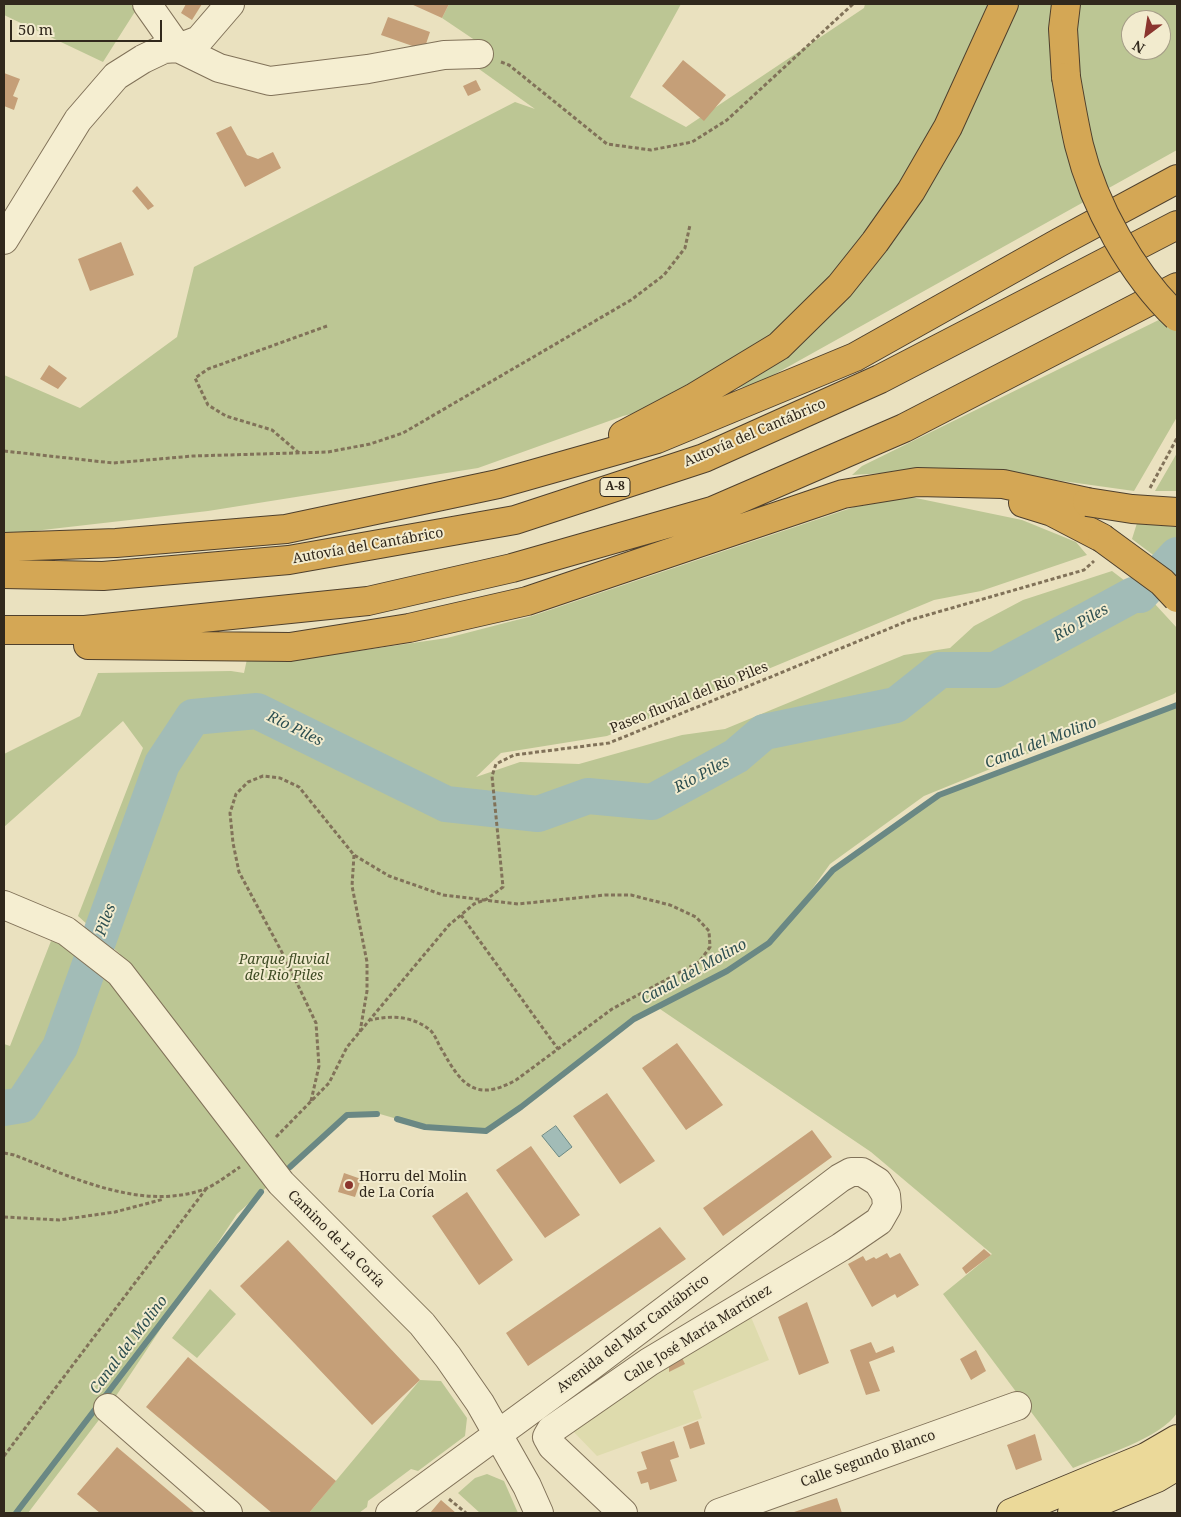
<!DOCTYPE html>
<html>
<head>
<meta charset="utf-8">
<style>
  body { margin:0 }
  #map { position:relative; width:1181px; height:1517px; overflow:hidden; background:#eae1bf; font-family:"Noto Serif",serif }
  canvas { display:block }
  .frame { position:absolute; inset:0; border:5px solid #31281c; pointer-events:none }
  .north { position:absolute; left:1121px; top:10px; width:50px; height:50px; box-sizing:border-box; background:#f2ebce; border:1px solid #a59d87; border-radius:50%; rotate:211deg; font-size:14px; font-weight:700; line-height:20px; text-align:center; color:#31281c }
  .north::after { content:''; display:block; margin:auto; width:18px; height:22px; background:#8b352e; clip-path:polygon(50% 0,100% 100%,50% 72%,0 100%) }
  .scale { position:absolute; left:10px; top:20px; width:152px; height:22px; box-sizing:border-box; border:2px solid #31281c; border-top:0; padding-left:6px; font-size:15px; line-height:18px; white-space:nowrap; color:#31281c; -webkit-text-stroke:4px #f2ebce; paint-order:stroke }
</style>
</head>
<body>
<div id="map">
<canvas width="1181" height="1517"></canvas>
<div class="frame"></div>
<div class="north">N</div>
<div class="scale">50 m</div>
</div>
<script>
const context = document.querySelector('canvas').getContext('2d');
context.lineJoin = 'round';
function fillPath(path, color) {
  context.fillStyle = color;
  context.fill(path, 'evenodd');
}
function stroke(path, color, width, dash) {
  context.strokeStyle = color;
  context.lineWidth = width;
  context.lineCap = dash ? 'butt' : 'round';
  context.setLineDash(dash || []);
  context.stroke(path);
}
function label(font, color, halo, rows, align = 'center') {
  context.font = font + ' "Noto Serif",serif';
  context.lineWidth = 4;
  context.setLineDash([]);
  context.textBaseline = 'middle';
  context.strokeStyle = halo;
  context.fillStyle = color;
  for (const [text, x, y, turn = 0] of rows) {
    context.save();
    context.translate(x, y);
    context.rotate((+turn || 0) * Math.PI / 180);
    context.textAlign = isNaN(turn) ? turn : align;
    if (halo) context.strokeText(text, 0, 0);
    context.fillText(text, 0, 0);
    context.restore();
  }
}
fillPath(new Path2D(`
  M751,1317L769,1360L693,1391L702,1418L597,1456L569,1427Z`), '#dedbad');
fillPath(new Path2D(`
  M4,4H132L136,10L103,62L4,15Z
  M449,4H681L630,97L686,127L864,8L865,4H1177V150L759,383L623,416L478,468L208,511L25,532H4V375L80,408L177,337L194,267L515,102L535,109L479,69L491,51L442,18ZM1131,20H1161V50H1131Z
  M1177,311V417L1134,491L1041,478L934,470L852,475L862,466Z
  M1177,453V491H1155Z
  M911,497L1022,520L1076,542L1087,555L981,591L934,600L607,736L501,753L476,777L520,762L579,764L682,735L725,729L904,655L950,648L974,626L1023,600L1112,571L1154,603L1177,628V691L1174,694L924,796L830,864L795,913L833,870L939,795L1177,705V1413C1161,1438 1101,1456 1073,1468L943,1294L992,1254L871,1152L657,1007L634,1019L521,1107L486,1131L425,1127L373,1112L347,1115L237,1214L108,1408L28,1513H4V1044L10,1046L51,941L120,954L78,916L143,748L123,721L4,827V754L80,716L98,673L231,671L244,673L247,659L358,651L447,638L532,616L854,507Z
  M1137,523L1177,527V573L1132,539Z
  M210,1289L236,1314L197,1358L172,1338Z
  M420,1380L441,1381L467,1418L465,1436L418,1471L411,1469L368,1501L367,1507L359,1513H309Z
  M487,1474L504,1481L518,1513H480L458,1493L475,1478Z`), '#bcc694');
const water = new Path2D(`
  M556,1126L572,1147L559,1157L542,1136Z`);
fillPath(water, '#a2bcb7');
stroke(water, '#6a8884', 1);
stroke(new Path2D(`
  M397,1119L425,1127L486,1131L521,1107L634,1019L727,971L769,943L833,870L939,795L1177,705
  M290,1167L347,1115L377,1114
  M16,1513L261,1192`), '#6a8884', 6);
stroke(new Path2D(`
  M4,1108L22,1105L60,1047L162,764L193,717L257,711L446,804L538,814L588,796L652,802L736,756L764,732L896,705L940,670H995L1133,595H1140L1177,555`), '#a2bcb7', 36);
fillPath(new Path2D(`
  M186,4H202L192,20L181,13Z
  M411,4H449L442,18Z
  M388,17L430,32L424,50L381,35Z
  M683,60L726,95L704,121L662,86Z
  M4,73L20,79L13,96L18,98L14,110L4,106Z
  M476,80L481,90L468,96L463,86Z
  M231,126L247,155L258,159L273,152L281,168L245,187L216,133Z
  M137,186L154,206L148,210L132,191Z
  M121,242L134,275L90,291L78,259Z
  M49,365L67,378L58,389L40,379Z
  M677,1043L723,1105L686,1130L642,1068Z
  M607,1093L655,1161L620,1184L573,1116Z
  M812,1130L832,1157L723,1236L703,1208Z
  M531,1146L580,1215L545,1238L496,1170Z
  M344,1173L361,1179L355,1197L338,1192Z
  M467,1192L513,1260L479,1285L432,1216Z
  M660,1227L686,1259L528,1366L506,1333Z
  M288,1240L420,1380L372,1425L240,1286Z
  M984,1249L991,1255L966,1274L962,1268Z
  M887,1253L890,1258L900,1253L919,1285L897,1298L895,1294L872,1307L848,1264L863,1256L866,1261L874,1257L876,1259Z
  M807,1302L829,1363L799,1375L778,1317Z
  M871,1342L876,1353L893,1346L895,1352L869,1362L880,1391L866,1395L850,1350Z
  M976,1350L986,1371L971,1380L960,1359Z
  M681,1356L685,1364L669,1372V1364Z
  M188,1357L336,1481L309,1513H272L146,1407Z
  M698,1421L705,1444L690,1449L683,1427Z
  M1035,1434L1042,1460L1016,1470L1007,1445Z
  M674,1441L679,1457L670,1460L677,1481L650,1490L648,1482L641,1484L637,1472L647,1469L641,1452Z
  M117,1447L195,1513H100L77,1494Z
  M837,1498L842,1513H791Z
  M441,1500L456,1513H430Z`), '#c59f78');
const minor = new Path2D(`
  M147,4L178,48L219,68L270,81L368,69L444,55L479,54
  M4,240L78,120L116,76L143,59L164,49L178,48L199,40L230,4
  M4,905L66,931L120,973L281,1183L422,1324L448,1357L480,1403L527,1486L539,1513
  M108,1408L228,1513
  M390,1513L591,1366L840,1178L851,1172H862L878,1182L886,1195L887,1207L879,1221L841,1247L649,1362L551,1430L547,1437L552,1446L623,1513
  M719,1513L1017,1406`);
const major = new Path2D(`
  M1011,1513L1146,1457L1177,1439
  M1072,1513L1157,1478L1177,1466`);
const highway = new Path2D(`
  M1066,77L1063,29L1066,4
  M623,435L693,398L779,346L840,286L875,242L911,191L948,127L1004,4
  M1023,503L1052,512L1102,538
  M4,547L116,543L286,529L498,484L657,439L855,357L1060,242L1177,179
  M4,574L103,576L289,560L515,520L704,458L880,379L1177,225
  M4,630H85L368,601L512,568L712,511L904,428L1177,287
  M88,645L290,647L409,628L527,601L843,494L917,482L1003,484L1087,502`);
stroke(minor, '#817259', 30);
stroke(major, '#4f402d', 30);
stroke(highway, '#4f402d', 30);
stroke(new Path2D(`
  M501,62L509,65L607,144L651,150L692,142L727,120L853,4
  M4,451L113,463L193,456L328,452L370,444L403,433L631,300L664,275L685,248L690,225
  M299,453L272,430L226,416L208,405L195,378L208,369L327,326
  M1150,488L1177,438
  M354,855L352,886L367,962V991L360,1032
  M461,915L558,1049
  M311,1101L319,1066L316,1023L285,958L239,872L233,843L230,813L236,794L248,782L263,776L280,778L299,787L354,855L389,876L443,895L518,904L605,895H631L670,905L696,917L709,931L710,947L699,962L612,1009L516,1080C475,1103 461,1084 442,1050C438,1044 435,1034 430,1030C413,1016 391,1015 371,1020
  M276,1137L329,1083L347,1047L449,925L474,904L487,899L503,887L492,776L496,764L514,755L609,743L910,620L1084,570L1094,561
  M4,1153L14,1155C73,1177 141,1212 205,1189C217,1184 229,1174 240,1167
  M4,1217L59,1220L115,1212L164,1199
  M4,1456L206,1189
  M449,1499L466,1513`), '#817259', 3, [4, 2.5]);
stroke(minor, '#f5eed1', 28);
stroke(major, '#ebd999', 28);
stroke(highway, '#d4a755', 28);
const highwayBridge = new Path2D(`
  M1066,77C1070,100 1074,123 1079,145C1094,206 1132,274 1177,317
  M1087,502L1132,509L1177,512
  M1102,538L1162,582L1177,598`);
stroke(highwayBridge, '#4f402d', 30, []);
stroke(highwayBridge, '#d4a755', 28);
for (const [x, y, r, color] of [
  [349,1185,5,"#8b352e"]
]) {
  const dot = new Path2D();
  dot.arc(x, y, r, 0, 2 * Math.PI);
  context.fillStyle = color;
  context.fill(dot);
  stroke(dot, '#f2ebce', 2);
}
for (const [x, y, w] of [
  [615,487,30]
]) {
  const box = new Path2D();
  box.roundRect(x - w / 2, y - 9.5, w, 19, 4);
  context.fillStyle = '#f2ebce';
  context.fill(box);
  stroke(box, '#31281c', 1);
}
label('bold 12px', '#31281c', null, [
  ["A-8",615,487]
]);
label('14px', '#31281c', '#f2ebce', [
  ["Autovía del Cantábrico",755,433,-23],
  ["Autovía del Cantábrico",368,546,-10],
  ["Paseo fluvial del Rio Piles",689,698,-22],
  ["Camino de La Coría",336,1239,45],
  ["Avenida del Mar Cantábrico",633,1334,-37],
  ["Calle José María Martínez",698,1334,-32],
  ["Calle Segundo Blanco",868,1459,-20]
]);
label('italic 14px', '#3f4c24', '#f2ebce', [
  ["Parque fluvial",284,960],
  ["del Rio Piles",284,976]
]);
label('14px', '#31281c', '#f2ebce', [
  ["Horru del Molin",359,1177],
  ["de La Coría",359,1193]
], 'left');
label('italic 15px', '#2d4f50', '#f2ebce', [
  ["Río Piles",1081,623,-29],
  ["Río Piles",295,729,26],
  ["Canal del Molino",1041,743,-21],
  ["Río Piles",702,775,-28],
  ["Piles",106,920,-70],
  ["Canal del Molino",694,972,-29],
  ["Canal del Molino",129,1345,-53]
]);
</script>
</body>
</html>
